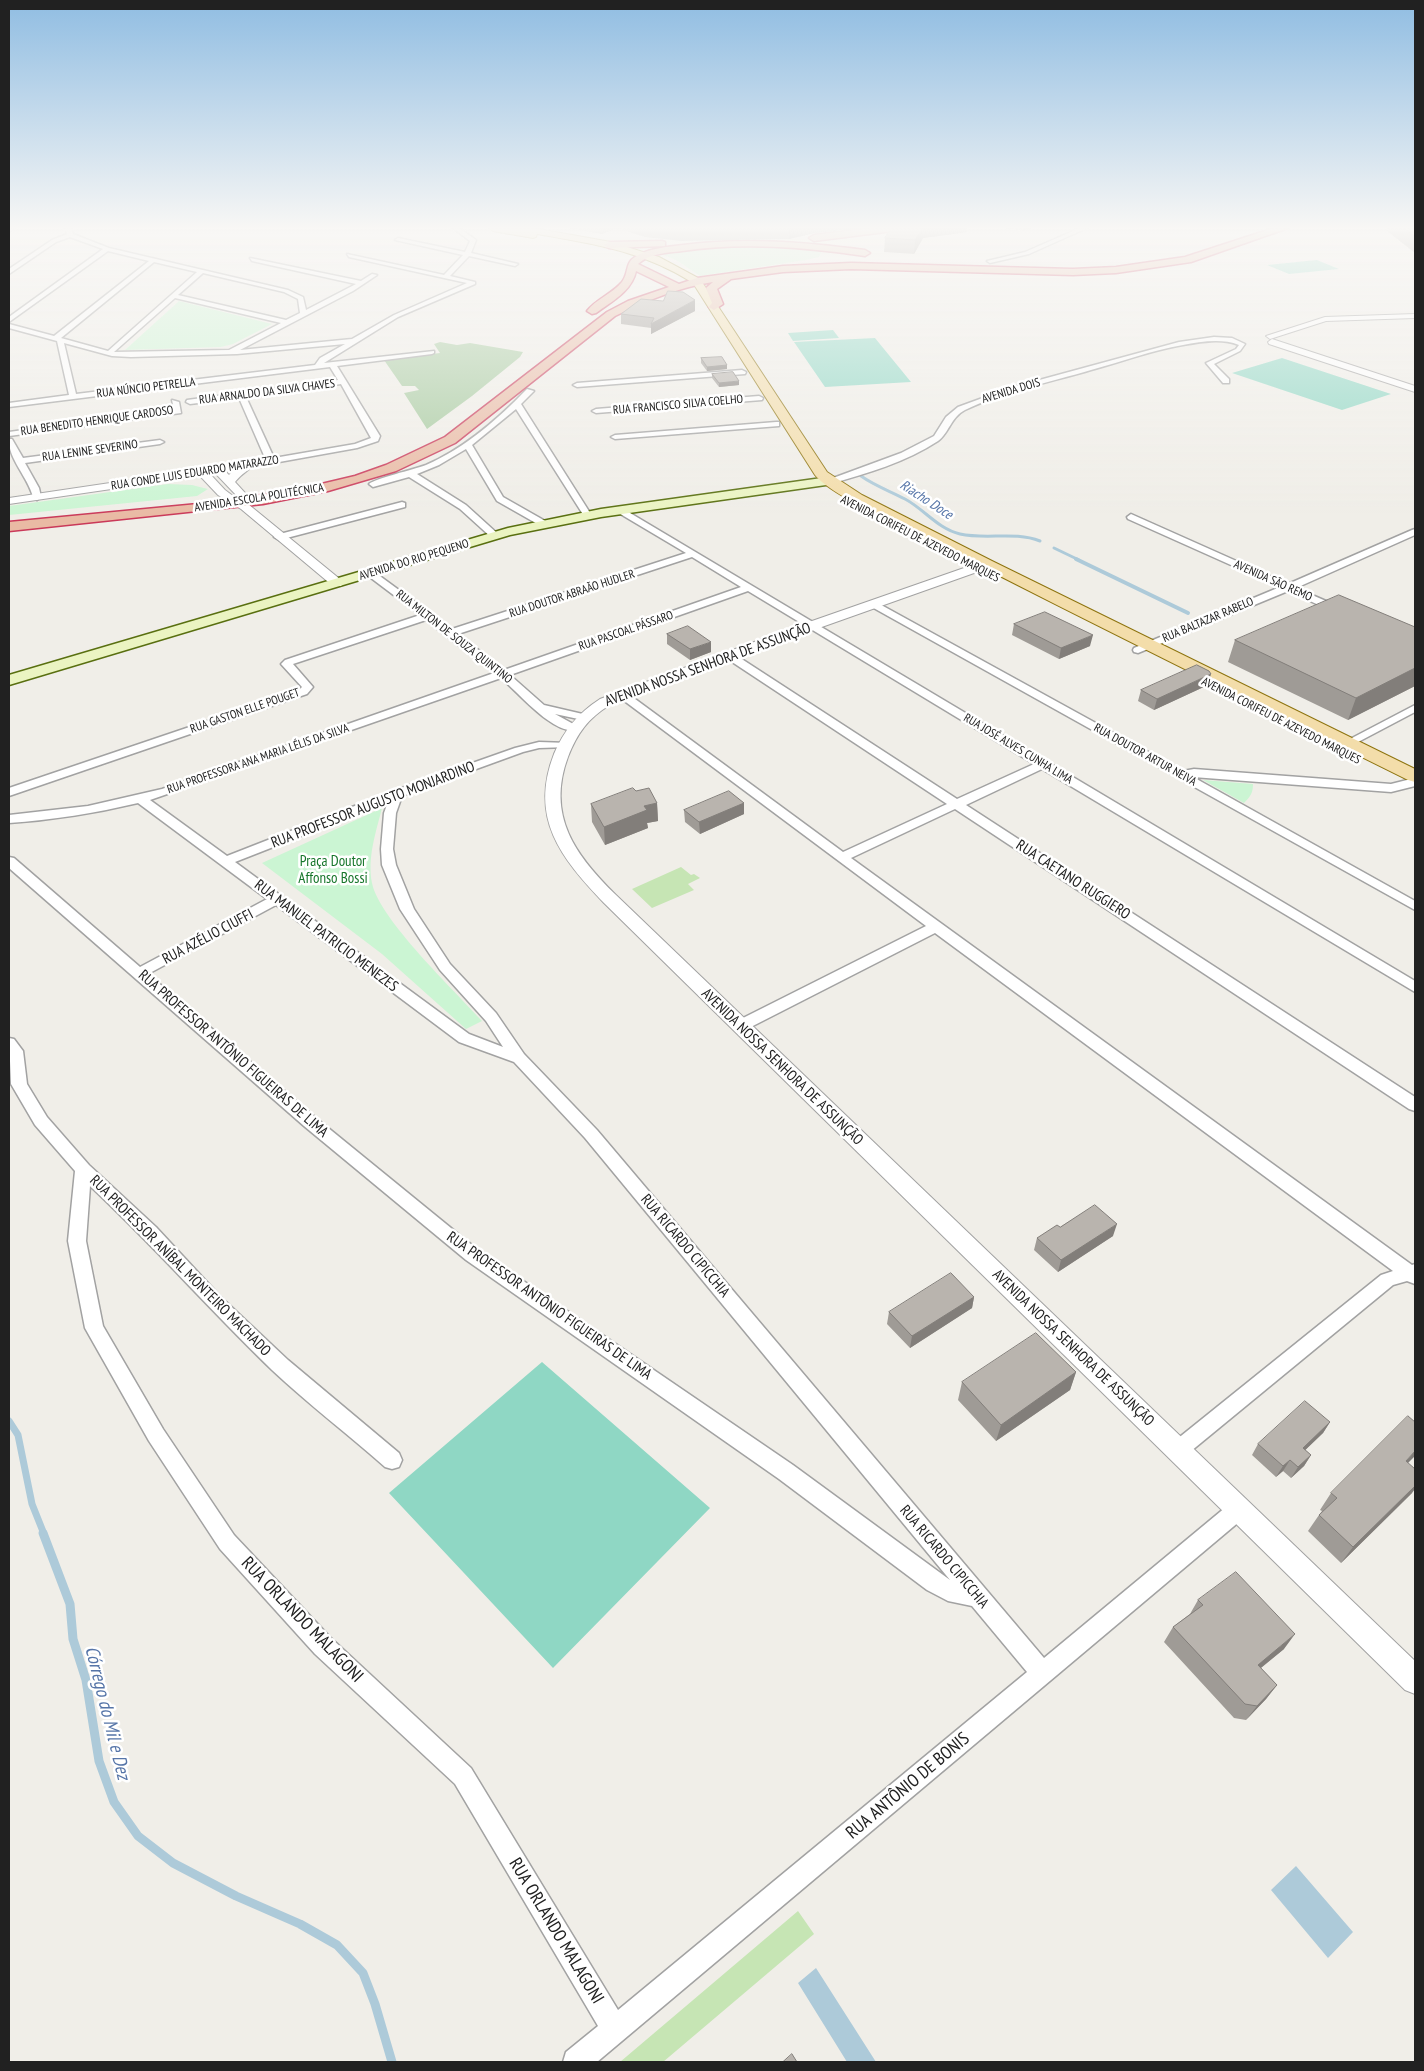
<!DOCTYPE html>
<html>
<head>
<meta charset="utf-8">
<style>
  body { margin:0 }
  #map { position:relative; width:1424px; height:2071px; overflow:hidden; background:#f0eee8; font-family:"PT Sans Narrow",sans-serif }
  canvas { display:block }
  .frame { position:absolute; inset:0; border:10px solid #212121; pointer-events:none }
</style>
</head>
<body>
<div id="map">
<canvas width="1424" height="2071"></canvas>
<div class="frame"></div>
</div>
<script>
const context = document.querySelector('canvas').getContext('2d');
context.lineJoin = 'round';
function fillPath(path, color) {
  context.fillStyle = color;
  context.fill(path, 'evenodd');
}
function stroke(path, color, width, dash) {
  context.strokeStyle = color;
  context.lineWidth = width;
  context.lineCap = dash ? 'butt' : 'round';
  context.setLineDash(dash || []);
  context.stroke(path);
}
function label(font, color, halo, rows, align = 'center') {
  context.font = font + ' "PT Sans Narrow",sans-serif';
  context.lineWidth = 5;
  context.setLineDash([]);
  context.textBaseline = 'middle';
  context.strokeStyle = halo;
  context.fillStyle = color;
  for (const [text, x, y, turn = 0] of rows) {
    context.save();
    context.translate(x, y);
    context.rotate((+turn || 0) * Math.PI / 180);
    context.textAlign = isNaN(turn) ? turn : align;
    if (halo) context.strokeText(text, 0, 0);
    context.fillText(text, 0, 0);
    context.restore();
  }
}
fillPath(new Path2D(`
  M681,867L691,875L694,874L700,878L688,884L694,890L652,908L632,889Z
  M798,1911L814,1934L663,2062H620Z`), '#c6e5b4');
fillPath(new Path2D(`
  M440,342L457,345L470,343L523,352L520,357L472,396L427,429L404,393L419,390L415,386H402L384,360L440,353L434,344Z`), '#a8cba1');
fillPath(new Path2D(`
  M756,244L816,248L822,251L819,257L806,260L700,276L676,260L658,253L672,250Z
  M179,301L272,324L233,344L221,347L125,350Z
  M168,484L192,485L208,489L197,496L9,515V506Z
  M1203,780L1253,784C1253,793 1250,797 1244,803Z
  M382,808C376,832 367,858 372,883C379,919 455,991 482,1021L466,1029L382,954L262,863Z`), '#cbf5d3');
fillPath(new Path2D(`
  M1317,260L1339,269L1289,274L1267,265Z
  M833,330L839,338L793,341L788,333Z
  M875,338L911,382L825,387L794,342Z
  M1282,358L1391,394L1342,410L1232,373Z
  M542,1362L710,1508L553,1668L389,1493Z`), '#8fd7c4');
fillPath(new Path2D(`
  M1296,1866L1353,1932L1328,1958L1271,1890Z
  M816,1968L876,2062H847L798,1983Z`), '#adcad9');
stroke(new Path2D(`
  M861,476C875,486 890,491 905,499C924,509 938,529 960,534C987,540 1014,531 1040,541
  M1054,548L1079,560`), '#adcad9', 3);
stroke(new Path2D(`
  M1076,559L1188,613`), '#adcad9', 4);
stroke(new Path2D(`
  M9,1421L18,1435L32,1504L44,1534`), '#adcad9', 7);
stroke(new Path2D(`
  M43,1533L70,1604L73,1639L86,1680L99,1761L114,1802L138,1836L173,1863L236,1896L300,1924L337,1945L363,1973L375,2004L392,2062`), '#adcad9', 9);
const minor = new Path2D(`
  M9,228H14L9,232Z
  M65,228H71L73,234L109,248L288,290L303,297L306,310L356,284L252,261L250,258L361,281L372,274L377,275L353,291L240,350L352,339L394,315L467,283L349,257L347,254L444,275L463,255L395,240L398,238L465,252L470,241L453,228H459L476,240L471,253L518,264L515,266L469,256L450,276L475,282V284L398,317L324,363L434,351V353L432,354L337,366L380,436L378,441L357,448L218,473L214,470L215,468L266,460L239,398L190,404L186,402L187,400L338,380L330,367L9,407V403L69,395L57,341L9,328V324L54,336L149,261L108,251L9,322V317L103,249L70,237L56,242L9,274V269L52,240L67,234ZM154,262L197,272L108,351L61,338ZM203,273L284,292L298,299L300,313L286,320L178,295ZM175,298L281,323L229,350L114,352ZM64,343L112,356L131,357L237,354L345,344L320,358L315,365L76,394ZM341,384L371,438L355,444L274,458L246,397Z
  M1080,228H1087L1029,254L990,263L987,261L1025,252Z
  M1214,337L1232,338L1245,344L1240,351L1214,364L1229,379V383H1223L1206,363L1236,349L1239,345C1221,338 1200,342 1183,345C1152,350 1121,362 1091,370C1051,382 1002,392 965,410C951,417 949,433 938,441C906,462 866,474 829,484L825,481L901,453L934,436L946,417L958,407L1010,388L1179,342Z
  M742,370L746,372L745,374L577,387L573,385L577,383Z
  M527,389L534,391L521,404L592,516L591,518H585L584,516L516,409L472,445L503,497L547,522V526H541L497,501L466,449L439,465L417,474L466,505L498,534V538H492L460,509L409,477L373,487L369,484C376,478 413,470 426,465C465,448 498,419 527,389Z
  M759,396L763,398L762,400L596,413L592,411L596,409Z
  M172,400L179,402L181,413L9,436V432L174,409Z
  M776,422H779V426L615,439L611,437L615,435Z
  M9,439H12L23,458L160,440L164,442L160,444L25,463L39,488L41,497L37,500L33,497C28,477 8,459 9,439Z
  M402,502L405,503V507L279,540L274,537L276,535Z
  M620,507L1415,981V992L1042,769L966,805L1415,1097V1111L1409,1109L955,809L851,858L1412,1265L1415,1264V1284L1407,1281L1393,1285L1185,1456L1178,1459L1171,1456L1168,1450L1171,1444L1381,1275L1393,1271L935,933L745,1030L740,1031L735,1030L733,1026L735,1022L926,926L619,697L617,695L619,693H627L843,852L947,804L726,658L725,656L726,654H734L957,799L1034,764L748,591L510,675L544,705L587,715L589,717L583,720L555,714L577,726L579,728L577,730C554,736 517,691 501,678L150,800L227,856L393,791L515,748L539,742L569,743L571,745L569,747L539,748L523,752L402,796L396,813L393,849L396,865L414,909L450,964L496,1013L524,1054L597,1130L1044,1658L1232,1502L1239,1499L1246,1502L1249,1509L1246,1516L597,2062H563L566,2052L598,2026L455,1784L315,1654L220,1549L149,1441L85,1328L68,1241L75,1171L35,1125L11,1084L9,1038L14,1039L23,1051L27,1084L47,1117L89,1165L156,1227L220,1296L288,1360L399,1453L402,1460L399,1467L392,1469L385,1467C348,1434 308,1404 272,1370C210,1310 153,1245 90,1186L86,1241L103,1326L163,1429L234,1535L331,1638L471,1768L618,2010L1027,1672L972,1606L948,1601L927,1590L779,1479L466,1260L304,1126L9,868V857L14,858L140,967L267,899L138,803C96,813 52,820 9,823V815L88,806L162,789L494,673L426,620L293,664L313,687L307,694L9,796V788L299,690L302,687L281,664L285,660L420,615L367,575V571H373L452,629L686,553L617,512L616,510ZM692,557L741,587L504,670L458,634ZM388,802L384,813L381,849L382,865L400,909L440,970L486,1021L503,1047L469,1034L235,862ZM276,905L459,1042L514,1062L585,1138L950,1580L793,1465L478,1250L316,1118L148,974Z
  M1131,514L1288,584L1412,530L1415,529V535L1296,588L1342,608V612H1334L1288,591L1138,653L1134,652L1133,650L1134,648L1280,587L1128,519L1127,517Z
  M874,601L1183,771L1194,769L1391,784L1415,778V786L1391,792L1193,777L1415,901V910L870,606L869,604Z
  M1415,705V712L1341,751L1337,752L1331,749Z`);
const tertiary = new Path2D(`
  M1415,314V318L1326,321L1270,339L1266,336L1325,317Z
  M1272,339L1415,386V392L1269,344L1268,342Z
  M249,462L253,463L254,465C248,471 242,473 235,482L246,494L248,504L341,580L343,583L341,586H333L241,509L218,495L200,476L9,504V498L218,467L222,468L229,475L235,468ZM210,474H216L236,495L237,499L225,490Z
  M987,560L993,564L991,567L802,634L610,705C588,718 577,734 568,757C546,816 576,856 616,895L1415,1661V1694L1405,1690L604,903C561,858 529,818 554,754C564,730 578,713 600,699L792,628Z`);
const secondary = new Path2D(`
  M829,477L833,478L835,481L833,484L601,517L510,535L9,685V675L508,528L601,509Z`);
const primary = new Path2D(`
  M489,228H533L611,242L659,257L700,279L827,472L862,495L992,561L1415,769V782L1408,780C1253,703 1097,626 943,547C915,533 831,496 815,475L693,283C643,251 594,244 537,234L536,237L533,238L493,231Z`);
const trunk = new Path2D(`
  M872,228H898L893,231L814,241L809,238L814,235Z
  M1274,228H1288L1191,262L1116,273L1073,275L851,269L783,272L731,279L717,289L723,304L714,310L709,307L712,303L706,288L713,282C680,287 645,301 615,316L455,443L396,471L328,491L263,504L9,531V522L198,504L296,490L355,476L386,465L445,437L607,312L628,301L669,287L636,271C632,291 611,302 596,313L592,314L587,311C596,299 612,294 622,282C629,273 625,263 635,257C649,248 667,247 683,245C744,237 804,242 865,250L870,253L865,256C804,247 743,242 682,251C667,253 650,253 638,264L679,284L697,278L783,266L851,263L1073,269L1116,267L1185,257Z
  M662,241L665,242V246L609,248L604,245L609,242Z`);
stroke(minor, '#a2a2a2', 3);
stroke(tertiary, '#a2a2a2', 2);
stroke(secondary, '#596f10', 3);
stroke(primary, '#8e740f', 2);
stroke(trunk, '#ca3959', 3);
fillPath(minor, '#fff');
fillPath(tertiary, '#fff');
fillPath(secondary, '#ebf4c2');
fillPath(primary, '#f3ddaa');
fillPath(trunk, '#e9baa4');
fillPath(new Path2D(`
  M570,228H858L814,233L789,239L681,241L645,237L617,228L602,234Z
  M1006,228H1031L1024,231Z
  M1388,228H1415V253L1387,231Z
  M967,232L923,238L914,254L884,252L885,238Z
  M695,311L651,334V328L621,324V314Z
  M701,358L727,365V369L707,371L701,363Z
  M712,374L739,385L719,387L712,378Z
  M1014,624L1090,646L1059,659L1012,635Z
  M1415,627V686L1348,720L1228,662L1235,640Z
  M667,634L711,652L690,660L667,644Z
  M1208,685L1154,710L1138,701L1141,690Z
  M657,803L658,821L647,823L648,828L605,845L592,822L591,804Z
  M744,803V814L700,834L685,822L684,810Z
  M1060,1227L1113,1236L1058,1272L1034,1250L1037,1238Z
  M974,1297L972,1308L910,1348L887,1324L889,1312Z
  M1076,1372L1070,1390L996,1441L958,1400L962,1382Z
  M1330,1422L1323,1433L1305,1450L1311,1455L1304,1466L1291,1478L1283,1471L1276,1477L1252,1455L1258,1444Z
  M1408,1463L1412,1493L1341,1563L1308,1531L1319,1515L1322,1511L1320,1510L1331,1493Z
  M1198,1600L1284,1649L1261,1668L1277,1685L1266,1699L1246,1720L1234,1718L1164,1642L1173,1627L1190,1614Z`), '#9f9b96');
fillPath(new Path2D(`
  M601,228H617L602,234Z
  M789,228H858L814,233L789,239Z
  M923,228H967V232L923,238L914,254L915,240Z
  M1024,228H1031L1024,231Z
  M695,300V311L651,334V324Z
  M727,365V369L707,371V367Z
  M739,381V385L719,387V383Z
  M1093,635L1090,646L1059,659L1061,648Z
  M711,642V652L690,660V649Z
  M1415,668V686L1348,720L1356,698Z
  M1211,674L1208,685L1154,710L1157,699Z
  M657,803L658,821L647,823L648,828L605,845L604,827L644,806Z
  M744,803V814L700,834L699,822Z
  M1117,1224L1113,1236L1058,1272L1061,1260Z
  M974,1297L972,1308L910,1348L912,1336Z
  M1076,1372L1070,1390L996,1441L1001,1425Z
  M1330,1422L1323,1433L1296,1459L1303,1448Z
  M1415,1451V1456L1394,1477L1406,1461Z
  M1311,1455L1304,1466L1291,1478L1298,1467Z
  M1290,1460L1283,1471L1276,1477L1283,1466Z
  M1415,1486V1489L1412,1493L1341,1563L1353,1547Z
  M1295,1634L1284,1649L1247,1679L1258,1665Z
  M1277,1685L1266,1699L1246,1720L1257,1706Z`), '#827e7a');
const building = new Path2D(`
  M892,228H923L915,240L885,238Z
  M1404,228H1415V236Z
  M668,291L683,292L695,300L651,324L654,318L621,314L641,299L663,301Z
  M722,357L727,365L707,367L701,358Z
  M733,372L739,381L719,383L712,374Z
  M1339,595L1415,627V668L1356,698L1235,640Z
  M1045,612L1093,635L1061,648L1014,624Z
  M688,626L711,642L690,649L667,634Z
  M1197,665L1209,671L1211,674L1157,699L1141,690Z
  M633,788L636,791L649,788L657,803L644,806L647,810L604,827L591,804Z
  M729,791L744,803L699,822L684,810Z
  M1095,1205L1117,1224L1061,1260L1037,1238L1057,1225L1060,1227Z
  M951,1273L974,1297L912,1336L889,1312Z
  M1036,1333L1076,1372L1001,1425L962,1382Z
  M1305,1401L1330,1422L1303,1448L1311,1455L1298,1467L1290,1460L1283,1466L1258,1444Z
  M1408,1416L1415,1422V1451L1406,1461L1415,1469V1486L1353,1547L1319,1515L1337,1498L1331,1493Z
  M1236,1572L1295,1634L1258,1665L1277,1685L1257,1706L1245,1704L1173,1627L1203,1605L1198,1600Z
  M792,2054L797,2062H783Z`);
fillPath(building, '#b9b4ae');
stroke(building, '#827e7a', 1);
const sky = context.createLinearGradient(0, 0, 0, 518);
sky.addColorStop(0, '#90bde2');
sky.addColorStop(0.44, '#f8f7f5');
sky.addColorStop(1, '#f8f7f500');
context.fillStyle = sky;
context.fillRect(0, 0, 1424, 518);
label('12px', '#212121', '#fff', [
  ["RUA NÚNCIO PETRELLA",146,388,-7],
  ["AVENIDA DOIS",1011,391,-17],
  ["RUA ARNALDO DA SILVA CHAVES",267,392,-7],
  ["RUA FRANCISCO SILVA COELHO",678,405,-5],
  ["RUA BENEDITO HENRIQUE CARDOSO",97,421,-8],
  ["RUA LENINE SEVERINO",90,451,-8],
  ["RUA CONDE LUIS EDUARDO MATARAZZO",195,473,-9],
  ["AVENIDA ESCOLA POLITÉCNICA",259,498,-9],
  ["AVENIDA CORIFEU DE AZEVEDO MARQUES",920,539,27],
  ["AVENIDA DO RIO PEQUENO",414,560,-17],
  ["AVENIDA SÃO REMO",1273,581,24],
  ["RUA DOUTOR ABRAÃO HUDLER",572,594,-18],
  ["RUA BALTAZAR RABELO",1208,620,-23],
  ["RUA PASCOAL PÁSSARO",626,631,-19],
  ["RUA MILTON DE SOUZA QUINTINO",454,637,38],
  ["RUA GASTON ELLE POUGET",245,711,-19],
  ["AVENIDA CORIFEU DE AZEVEDO MARQUES",1281,721,27],
  ["RUA JOSÉ ALVES CUNHA LIMA",1018,749,31],
  ["RUA DOUTOR ARTUR NEIVA",1145,755,29],
  ["RUA PROFESSORA ANA MARIA LÉLIS DA SILVA",258,759,-19]
]);
label('italic 14px', '#5675a8', '#fff', [
  ["Riacho Doce",926,500,33]
]);
label('15px', '#212121', '#fff', [
  ["AVENIDA NOSSA SENHORA DE ASSUNÇÃO",708,665,-20],
  ["RUA PROFESSOR AUGUSTO MONJARDINO",373,805,-21],
  ["RUA CAETANO RUGGIERO",1073,880,33],
  ["RUA MANUEL PATRICIO MENEZES",326,936,37],
  ["RUA AZÉLIO CIUFFI",208,937,-28],
  ["RUA PROFESSOR ANTÔNIO FIGUEIRAS DE LIMA",233,1054,41],
  ["AVENIDA NOSSA SENHORA DE ASSUNÇÃO",782,1067,44],
  ["RUA RICARDO CIPICCHIA",685,1246,50],
  ["RUA PROFESSOR ANÍBAL MONTEIRO MACHADO",180,1266,45],
  ["RUA PROFESSOR ANTÔNIO FIGUEIRAS DE LIMA",549,1306,35],
  ["AVENIDA NOSSA SENHORA DE ASSUNÇÃO",1073,1348,44],
  ["RUA RICARDO CIPICCHIA",944,1557,50]
]);
label('15px', '#17762b', '#fff', [
  ["Praça Doutor",333,862],
  ["Affonso Bossi",333,879]
]);
label('18px', '#212121', '#fff', [
  ["RUA ORLANDO MALAGONI",302,1620,46],
  ["RUA ANTÔNIO DE BONIS",908,1786,-40],
  ["RUA ORLANDO MALAGONI",556,1931,59]
]);
label('italic 19px', '#5675a8', '#fff', [
  ["Córrego do Mil e Dez",107,1713,76]
]);
</script>
</body>
</html>
